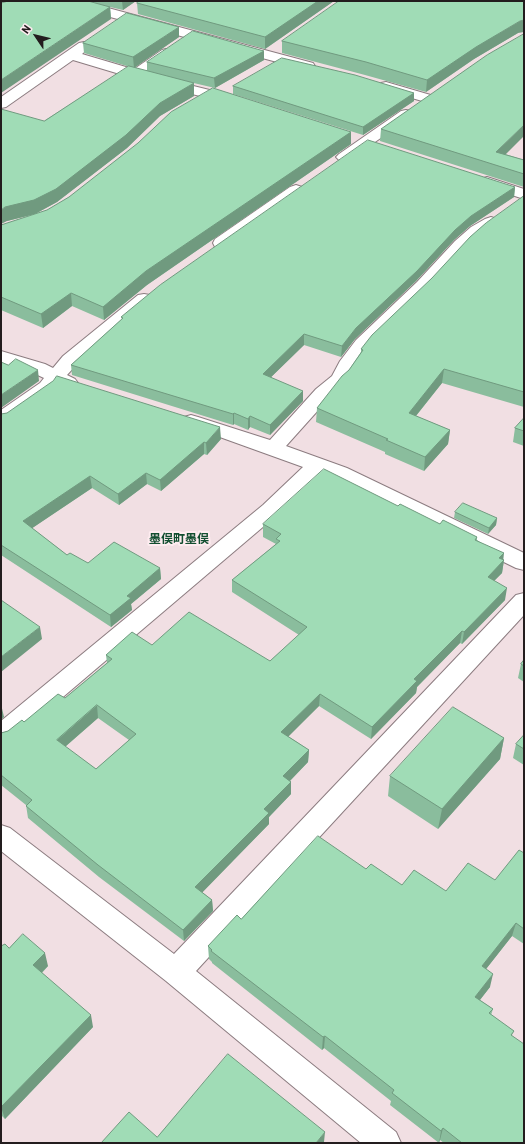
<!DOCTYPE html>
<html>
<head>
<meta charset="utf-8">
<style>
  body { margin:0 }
  #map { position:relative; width:525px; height:1144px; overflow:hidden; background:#f1dfe3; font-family:Barlow,sans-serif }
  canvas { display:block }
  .frame { position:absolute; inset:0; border:2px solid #231d1e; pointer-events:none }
  .north { position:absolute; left:16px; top:16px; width:40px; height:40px; -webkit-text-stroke:3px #feecf0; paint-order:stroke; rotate:305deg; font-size:11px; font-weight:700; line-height:16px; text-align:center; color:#231d1e }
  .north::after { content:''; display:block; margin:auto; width:14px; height:18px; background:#231d1e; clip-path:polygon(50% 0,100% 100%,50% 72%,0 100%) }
</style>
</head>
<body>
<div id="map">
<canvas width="525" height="1144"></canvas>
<div class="frame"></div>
<div class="north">N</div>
</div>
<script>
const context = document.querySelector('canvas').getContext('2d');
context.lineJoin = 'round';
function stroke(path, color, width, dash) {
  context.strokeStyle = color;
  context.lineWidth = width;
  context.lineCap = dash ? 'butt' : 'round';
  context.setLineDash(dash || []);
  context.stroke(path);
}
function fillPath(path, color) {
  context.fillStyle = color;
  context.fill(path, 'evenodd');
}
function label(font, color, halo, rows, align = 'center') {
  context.font = font + ' Barlow,"Noto Sans JP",sans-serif';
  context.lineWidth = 4;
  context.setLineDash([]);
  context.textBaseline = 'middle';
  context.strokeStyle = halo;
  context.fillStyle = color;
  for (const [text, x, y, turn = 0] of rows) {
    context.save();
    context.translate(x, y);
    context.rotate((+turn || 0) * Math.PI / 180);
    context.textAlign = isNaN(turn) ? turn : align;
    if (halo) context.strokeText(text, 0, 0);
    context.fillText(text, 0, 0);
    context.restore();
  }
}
const lane = new Path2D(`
  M166,49L172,52L170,54L138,76H130L128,74L130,72L162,50Z`);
const street = new Path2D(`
  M61,1H82L313,63L315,66L313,69L308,70L303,69L62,4Z
  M84,42L89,43L91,46L82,54L173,81L238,97L240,100L238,103L233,104L163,87L73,60L6,107L1,108V97L79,43Z
  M386,82L434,96L436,99L434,102L429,103L381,89L379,86L381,83Z
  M406,110L411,111L413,114L411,117L349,160L344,162L339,160L336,157L339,154L401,111Z
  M487,177L524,189V199L481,185L479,182L481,179Z
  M296,185L302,187L304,190L302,193L227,247L221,248L215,247L213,243L215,239L290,187Z
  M491,217L497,219L499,222L467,249L429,290L370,348L356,366L347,383L330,397L286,446L347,468L524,553V570L516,568L333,478L321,473L277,515L10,742L1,745V721L263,505L303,467L217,436L184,425L181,421L184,417L191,415L198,417L270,440L316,389L332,376L340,361L356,340L417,282L455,241L471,227L485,219Z
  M144,294L150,295L153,299L150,303L77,364L67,375L75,379L78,383L75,387L68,389L58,386L54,391L8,423L1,425V410L40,383L44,378L31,372L1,363V351L45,364L53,368L63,356L138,295Z
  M524,593V615L196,971L396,1132L401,1143H361L166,981L1,851V825L10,828L174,954L516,595Z`);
stroke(lane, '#8c7c80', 2);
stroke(street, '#8c7c80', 2);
fillPath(lane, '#fff');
fillPath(street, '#fff');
fillPath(new Path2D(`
  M7,1H136L123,10L110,7L111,19L5,2Z
  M139,1H334L265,49L138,14L137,3Z
  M518,33L474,59L426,92L365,75L282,53V41Z
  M179,37L134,68L147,71V62L264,51V60L215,88L185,81L194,96L160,116L127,148L57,202L35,214L7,221L44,121L130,67L84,53L83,43Z
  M233,86L414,93V101L363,135L233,94Z
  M381,129L505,154L524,160V187L380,141Z
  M351,132V144L147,285L104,320L72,306L43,328L1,310V225Z
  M515,187L514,197L470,226L454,240L416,281L355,339L341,357L304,345L271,377L303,401L270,435L250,427L248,430L234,424L233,425L72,375L71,365L122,319L121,317Z
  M524,196V407L442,383L416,416L450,430L448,444L424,471L385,454V452L316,422L317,408L349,370L361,352V349Z
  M1,414L221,439L207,455L204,454L161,491L147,484L119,505L92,488L32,528L67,555L88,563L160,568L161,579L131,604L132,610L111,627L1,555Z
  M524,418V446L513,442L515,428Z
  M398,506L440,524L477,537V540L504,560L502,573L494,581L505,600L462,644L460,643L417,687L416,693L371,739L319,706L288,736L309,750L308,762L290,781L291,782V794L269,817V824L202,892L212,900L213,911L184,941L99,877L28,818L26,805L1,785V733L8,731L65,698L107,663L106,655L152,645L270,661L299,635L232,592V580L276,544L263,537V524ZM98,718L129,740L96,769L65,747Z
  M455,512L497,518L496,525L488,534L454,518Z
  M524,660V682L518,678L521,664Z
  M524,735V765L513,758L516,744Z
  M504,738L500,759L438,829L388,796L390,776Z
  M524,853V944L512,936L486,969L490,987L480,1000L493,1009L491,1015L514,1031L512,1035L524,1143H444L440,1140L439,1143L390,1105L391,1101L324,1048L322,1050L212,963V962L209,959L208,946L241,919L366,869L402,885L446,891L495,880Z
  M1,946L9,948L48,966L42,973L93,1027L5,1119L1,1115Z`), '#8abd9d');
fillPath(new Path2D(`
  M122,1H136L123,10Z
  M318,1H334L265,49V37Z
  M110,7L111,19L1,93V80Z
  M524,20V32L518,33L474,59L426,92L427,80L476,47L520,21Z
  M179,27V37L134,68L133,57Z
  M264,51V60L215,88L214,78Z
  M194,83V96L160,116L127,148L57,202L35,214L7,221L1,224V210L160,103Z
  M414,93V101L363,135V127Z
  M524,125V136L495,165L496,152Z
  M351,132V144L147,285L104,320L103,307L146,271Z
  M515,187L514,197L470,226L454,240L416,281L355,339L341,357L342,346L356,328L455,230L471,216Z
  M71,293L72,306L43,328L41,314Z
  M304,334V345L263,385V374Z
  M444,369L442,383L407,427L409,413Z
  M38,370L39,381L1,408V395Z
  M303,391V401L270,435V425Z
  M234,413V424L233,425V414Z
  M250,416V427L248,430V419Z
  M220,427L221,439L207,455L206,443Z
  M450,430L448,444L424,471L425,457Z
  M204,442V454L161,491L160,480Z
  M146,473L147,484L119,505L118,494Z
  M90,476L92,488L25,533L23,521Z
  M497,518L496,525L488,534L489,528Z
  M504,553L503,562L504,560L502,573L485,590L488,577L499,558Z
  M160,568L161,579L131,604L132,610L111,627L110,615L127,596Z
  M507,588L505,600L462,644L464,632Z
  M40,627L42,639L1,672V657Z
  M462,631L460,643L417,687L416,693L371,739L372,727L414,679Z
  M320,694L319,706L281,744V732Z
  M1,704L4,717L1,720Z
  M97,705L98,718L59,752L57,740Z
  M504,738L500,759L438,829L442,809Z
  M309,750L308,762L283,788V776Z
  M291,782V794L269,817V824L196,899L195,887L264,809Z
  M212,900L213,911L184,941L183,930Z
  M516,923L512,936L479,978L482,966Z
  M45,953L48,966L36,978L33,965Z
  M493,974L490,987L472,1010L475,997Z
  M91,1015L93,1027L5,1119L1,1107Z
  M325,1036L324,1048L322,1050L323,1037Z
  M443,1128L440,1140L439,1143L441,1131Z
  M325,1132L324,1142L323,1143H316Z`), '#709a7f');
const building = new Path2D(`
  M7,1H88L110,7L1,80V3L5,2Z
  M139,1H318L265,37L137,3Z
  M339,1H524V20L520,21L476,47L427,80L366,62L282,41Z
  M127,13L179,27L133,57L83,43Z
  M193,31L264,51L214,78L147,62Z
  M524,34V125L496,152L524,160V174L381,129L487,55Z
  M282,58L355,75L414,93L363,127L233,86Z
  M129,66L194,83L160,103L126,135L56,189L34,200L5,207L1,210V109L44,121Z
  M213,88L351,132L146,271L103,307L71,293L41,314L1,297V225L47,210L69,197L138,143L171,112Z
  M368,140L515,187L471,216L455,230L417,271L356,328L342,346L304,334L263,374L303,391L270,425L250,416L248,419L234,413L233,414L71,365L123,318L121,317L160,285Z
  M524,196V392L444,369L409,413L450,430L425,457L386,440L388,439L317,408L342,376L349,370L363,350L361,349L372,335L432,278L470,237L486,223Z
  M16,359L38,370L1,395V362L8,365Z
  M57,376L220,427L206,443L204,442L160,480L146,473L118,494L90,476L23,521L67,555L70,553L88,563L114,542L160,568L127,596L131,598L110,615L1,545V414L7,413L53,381Z
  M524,418V431L515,428Z
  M324,469L398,506L400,504L440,524L443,520L477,537L475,540L504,553L499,558L504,560L488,577L507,588L464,632L462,631L414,679L417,681L372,727L320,694L281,732L309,750L283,776L291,782L264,809L269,813L195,887L212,900L183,930L98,865L26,806L32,800L1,775V733L8,731L22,720L24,722L58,694L65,698L112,659L106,655L132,632L152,645L189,612L270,661L307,627L232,580L280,541L276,539L281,534L263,524ZM97,705L136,734L96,769L57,740Z
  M463,503L497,518L489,528L455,512Z
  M1,600L40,627L1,657Z
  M524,660V666L521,664Z
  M453,707L504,738L442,809L390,776Z
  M524,735V749L516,744Z
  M318,836L366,869L371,864L402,885L414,870L446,891L468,863L495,880L519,850L524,853V929L516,923L482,966L493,974L475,997L493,1009L489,1013L514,1031L511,1035L524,1044V1143H462L443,1128L441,1131L392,1093L394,1090L325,1036L323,1037L211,951L212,950L208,946L237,915L241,919Z
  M23,934L45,953L33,965L91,1015L1,1107V946L5,944L9,948Z
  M228,1054L325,1132L316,1143H101L129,1112L157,1137Z`);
fillPath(building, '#a0dcb6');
stroke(building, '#709a7f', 1);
label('bold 12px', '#124e30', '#feecf0', [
  ["墨俣町墨俣",179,539]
]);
</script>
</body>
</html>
